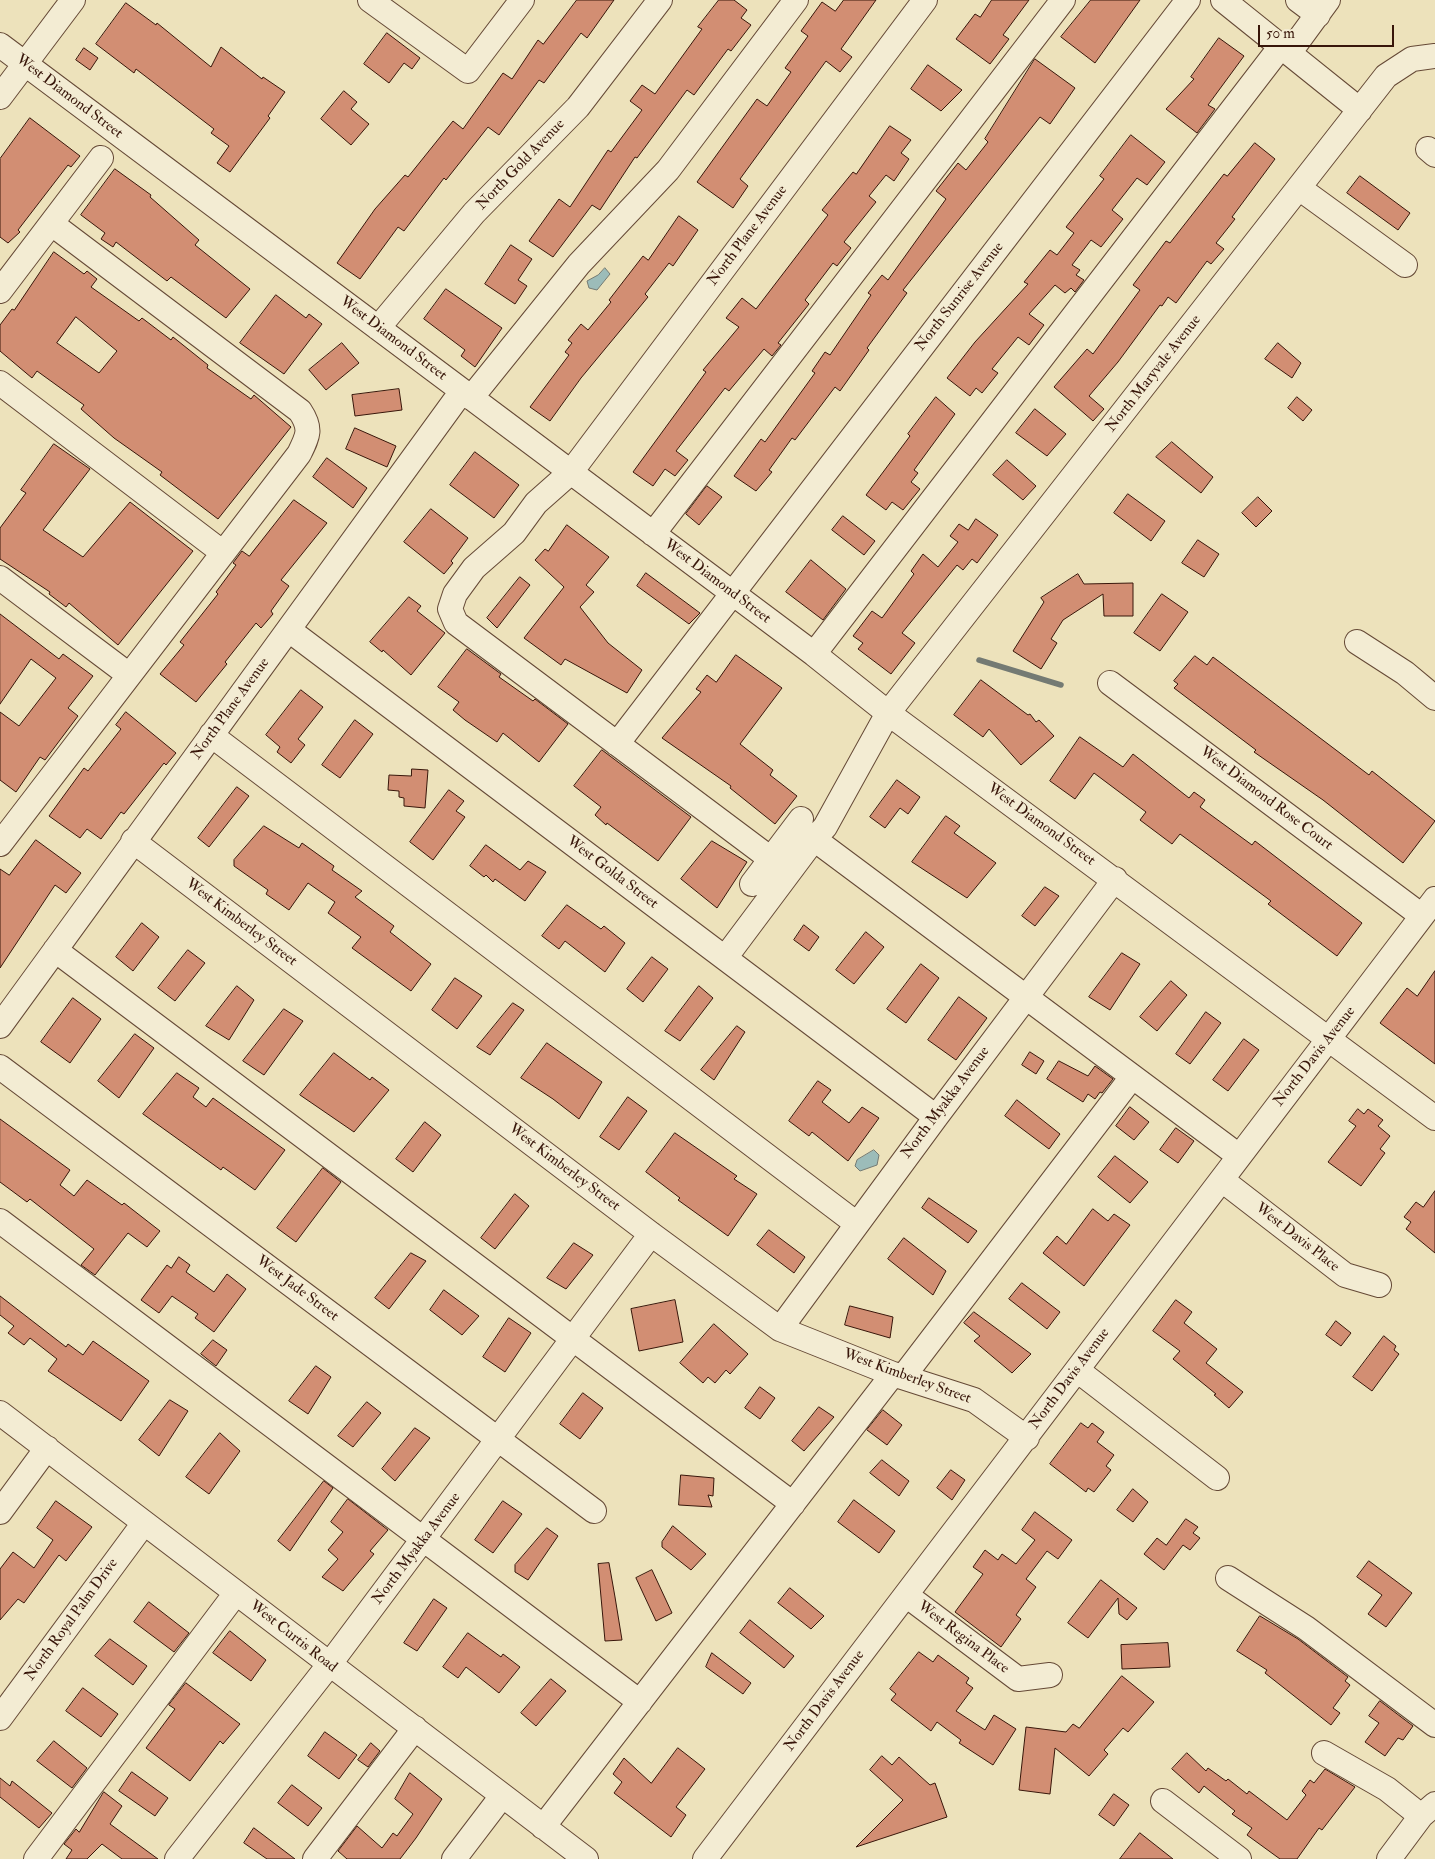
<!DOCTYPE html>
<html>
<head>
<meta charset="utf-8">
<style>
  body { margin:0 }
  #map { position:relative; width:1435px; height:1859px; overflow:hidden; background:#ede2bb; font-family:"IM FELL Double Pica",serif }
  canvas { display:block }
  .scale { position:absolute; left:1258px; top:25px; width:136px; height:22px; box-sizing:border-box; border:2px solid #38160a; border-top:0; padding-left:6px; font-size:15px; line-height:18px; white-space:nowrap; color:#38160a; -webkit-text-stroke:4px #f3ecd3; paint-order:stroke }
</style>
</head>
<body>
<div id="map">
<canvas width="1435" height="1859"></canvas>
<div class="scale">50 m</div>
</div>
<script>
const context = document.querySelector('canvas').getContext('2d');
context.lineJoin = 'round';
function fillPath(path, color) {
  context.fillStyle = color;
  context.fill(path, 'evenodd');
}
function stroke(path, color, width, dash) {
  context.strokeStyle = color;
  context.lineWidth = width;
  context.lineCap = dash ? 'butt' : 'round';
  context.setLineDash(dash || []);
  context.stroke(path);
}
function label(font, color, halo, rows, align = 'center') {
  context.font = font + ' "IM FELL Double Pica",serif';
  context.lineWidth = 4;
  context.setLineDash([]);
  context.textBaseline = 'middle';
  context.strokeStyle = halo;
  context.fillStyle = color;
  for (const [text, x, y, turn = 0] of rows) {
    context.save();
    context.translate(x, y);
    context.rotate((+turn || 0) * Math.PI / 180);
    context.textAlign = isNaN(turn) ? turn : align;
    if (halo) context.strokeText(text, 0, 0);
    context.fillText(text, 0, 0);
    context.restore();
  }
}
const water = new Path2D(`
  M605,268L610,274L597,290L589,288L587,281L598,275Z
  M874,1150L879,1155L877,1165L860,1171L855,1166L857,1160Z`);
fillPath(water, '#9cbcb9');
stroke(water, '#747a73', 1);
stroke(new Path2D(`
  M979,660L1061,685`), '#747a73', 5.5);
const building = new Path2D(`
  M577,0H614L587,38L581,33L544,83L539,80L499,135L488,127L446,180L444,178L404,231L398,227L360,279L337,263L375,209L405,175L408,177L453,121L463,129L503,73L512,79L538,40L543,44Z
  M719,0H734L747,10L741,18L751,25L731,51L728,49L694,95L687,90L637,158L635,157L600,210L592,205L553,257L529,241L559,199L570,207L608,150L611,152L642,110L630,101L642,85L655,94L702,29L698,27Z
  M844,0H876L841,49L852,57L840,72L826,61L740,179L748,186L733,208L697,182L757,99L767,106L791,72L785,68L808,36L801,31L822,2L835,11Z
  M992,0H1029L1003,35L1009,39L990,64L956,39L975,14L980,17Z
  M1091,0H1140L1095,63L1061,37Z
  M126,3L156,25L157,23L211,67L221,47L262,79L263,77L285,92L268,116L270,118L230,172L217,163L229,146L211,133L214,129L136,69L134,73L96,44Z
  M387,33L420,58L412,69L404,63L389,83L364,64Z
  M1219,38L1244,56L1208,105L1215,109L1197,133L1166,109L1194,79L1191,77Z
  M84,48L98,58L90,70L76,60Z
  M1035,59L1075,88L1050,124L1040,117L903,290L907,293L867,348L869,350L840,391L835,387L795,440L792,438L769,470L772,472L756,491L734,476L761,439L765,442L815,373L812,371L825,352L830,355L871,295L868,293L882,275L888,280L946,199L936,191L958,163L966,170L988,142L985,139Z
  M928,65L962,90L941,111L911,89Z
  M344,91L357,102L351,109L369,124L351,145L321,119Z
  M30,118L80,156L71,167L68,165L18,230L20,232L8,243L0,237V159Z
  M890,126L911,140L901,153L909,159L894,181L886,175L869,196L876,202L844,242L851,248L837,266L833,263L805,300L809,304L778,343L781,345L772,356L764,349L729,391L725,388L676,451L688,460L675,476L665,469L653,486L633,472L706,372L703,370L739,327L726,318L742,298L756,309L828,215L822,210L853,172L856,174Z
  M1131,135L1165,162L1147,185L1137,178L1112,210L1123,219L1101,247L1091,240L1072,265L1080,270L1076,275L1084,280L1075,292L1071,288L1065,293L1055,285L1029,314L1044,325L1029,345L1018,337L992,369L998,373L982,393L976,388L970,396L947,378L975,342L1028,284L1024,282L1050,250L1057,255L1074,233L1066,227L1104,179L1100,176Z
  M1255,143L1275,159L1232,217L1235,219L1216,243L1224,249L1211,264L1207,261L1176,303L1168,297L1162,306L1160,305L1118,362L1089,396L1104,409L1093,421L1054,387L1087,349L1093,354L1140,290L1133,285L1166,241L1170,243L1224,174L1227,176Z
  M115,169L151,195L150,197L199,240L195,245L250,289L226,318L171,277L167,281L116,242L113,247L101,239L105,233L81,215Z
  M1360,176L1410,213L1398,230L1347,193Z
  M679,216L698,230L673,266L669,263L645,294L648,297L581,378L550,421L530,407L569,355L565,352L572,343L568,340L581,324L588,330L611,302L609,300L643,256L648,260Z
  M511,245L532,259L518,280L527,286L515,304L485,284Z
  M54,252L84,274L87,271L97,279L91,287L139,321L142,318L171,340L173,337L208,365L207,368L251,399L254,395L291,427L218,519L160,475L162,472L114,438L81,409L84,405L37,371L32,378L0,351V325L12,309L14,310ZM76,317L117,351L99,373L57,343Z
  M446,289L502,328L475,367L461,356L465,350L424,319Z
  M276,295L306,318L309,314L322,324L284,374L240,343Z
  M342,343L359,363L326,390L309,370Z
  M1278,343L1301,363L1292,378L1265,359Z
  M399,389L402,410L355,416L352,395Z
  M936,397L955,414L914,470L918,473L911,482L920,489L903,510L892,502L886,510L866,495L910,436L908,434Z
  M1297,397L1312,410L1303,421L1288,408Z
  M1035,409L1066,434L1047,456L1016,433Z
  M355,428L396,446L387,467L346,449Z
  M1172,442L1213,477L1201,493L1156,457Z
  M54,444L90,469L43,530L83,557L130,502L193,551L118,645L69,603L66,607L49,594L50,592L0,559V528L26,493L21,490Z
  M475,452L519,485L494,518L450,485Z
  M327,458L367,488L353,508L313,477Z
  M1007,460L1036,486L1023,500L993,475Z
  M707,486L722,497L699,525L686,514Z
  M1128,494L1165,521L1151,541L1114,513Z
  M1258,497L1272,511L1256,527L1242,513Z
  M294,500L327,523L281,580L289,586L271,611L273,614L261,628L256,623L225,662L227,664L196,702L160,674L184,645L180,642L218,594L216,592L236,565L233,563L242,551L249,556Z
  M431,509L468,538L451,561L453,563L444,574L404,542Z
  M843,516L875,541L864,555L832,530Z
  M976,519L998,535L977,563L972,559L963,570L957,565L902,633L915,643L891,674L858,649L863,643L853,636L872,611L882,618L914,574L911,571L923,554L938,567L958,542L950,536L959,524L968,530Z
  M567,525L609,557L586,585L594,592L580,607L608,643L642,670L627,693L565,659L561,665L524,638L564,587L535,560L545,549L548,551Z
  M1198,540L1219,554L1204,577L1182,563Z
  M811,560L846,589L823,620L786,592Z
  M646,573L700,613L689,624L637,586Z
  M1078,574L1084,584L1133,583V616H1104L1103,594L1063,620L1051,639L1057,643L1041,669L1013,651L1044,602L1041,598Z
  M520,577L530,585L497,628L487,618Z
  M1162,594L1188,612L1160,651L1134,633Z
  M409,597L421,606L417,611L445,633L411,675L383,650L382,652L370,642Z
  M0,614L59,659L63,654L93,676L68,708L78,716L45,760L40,757L16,792L0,780V712L19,726L56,678L31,659L0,704Z
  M467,649L501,674L499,677L533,701L535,699L568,724L539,762L503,733L497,742L465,720L453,710L459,702L438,687Z
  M736,655L782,688L740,744L773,770L770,775L797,796L775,824L730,788L731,786L662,738L701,692L696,689L707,675L716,682Z
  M1195,656L1207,665L1213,657L1369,775L1372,771L1435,821L1403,863L1323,800L1254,752L1256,750L1174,688L1178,684L1174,681Z
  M981,680L1028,715L1030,714L1036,722L1039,720L1054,736L1021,765L989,729L983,737L954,715Z
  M301,690L323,707L298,739L305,745L291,763L277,752L280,747L266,735Z
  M126,712L176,753L166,765L164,763L124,814L121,812L101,839L87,829L80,838L49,816L84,768L88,771L121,729L116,725Z
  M355,720L373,734L340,778L322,765Z
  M1080,737L1123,767L1133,754L1189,798L1194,792L1205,800L1200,807L1252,845L1255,841L1362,923L1337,956L1268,904L1271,901L1180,834L1172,844L1140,820L1146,812L1094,773L1075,799L1050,781Z
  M602,750L691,817L658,861L607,823L606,825L595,815L601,807L574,786Z
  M412,769L428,770L425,808L404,806V798L399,797V791L388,790L389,775L411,776Z
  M897,780L920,797L908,814L900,808L885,828L870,817Z
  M237,787L249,796L209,847L198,838Z
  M449,790L464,801L456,811L465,817L433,860L410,842Z
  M946,816L960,826L954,833L996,863L967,898L912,862Z
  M264,826L299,848L302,843L334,866L332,870L362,891L355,897L394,926L390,932L431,964L411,991L352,948L361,937L328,913L335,902L308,883L289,910L266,894L268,890L234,866V860Z
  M36,840L81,873L66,893L55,885L0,968V869L9,875Z
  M712,841L747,862L717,908L681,879Z
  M486,845L520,870L528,861L546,872L525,901L495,879L493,882L486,875L484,877L470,866Z
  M1045,887L1059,896L1035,926L1022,916Z
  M567,905L601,929L604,926L625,943L605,972L565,941L559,949L542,936Z
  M142,923L159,937L133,971L116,957Z
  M804,925L819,937L809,951L794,940Z
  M866,932L884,947L854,984L836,970Z
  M188,950L205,963L175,1001L158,988Z
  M1122,953L1140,964L1110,1010L1089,997Z
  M652,957L668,969L643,1002L627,989Z
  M921,964L939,978L906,1023L887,1009Z
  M1435,971V1064L1380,1023L1407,988L1417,996Z
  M455,978L482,996L457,1029L432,1010Z
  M1171,981L1187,995L1157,1031L1140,1017Z
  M237,986L254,1000L229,1040L206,1026Z
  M699,986L713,998L680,1041L665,1031Z
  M959,997L987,1018L956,1060L928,1040Z
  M73,998L101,1019L70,1063L41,1042Z
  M513,1003L524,1010L490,1055L477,1047Z
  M284,1009L303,1021L264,1075L243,1061Z
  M1206,1012L1221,1023L1190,1064L1176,1054Z
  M737,1026L745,1032L714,1080L701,1070Z
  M135,1034L154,1048L119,1098L98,1081Z
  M1244,1039L1259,1050L1228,1091L1213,1080Z
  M547,1043L602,1082L579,1119L553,1099L521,1078Z
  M1030,1052L1044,1061L1036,1074L1022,1065Z
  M334,1053L370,1080L372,1077L389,1090L354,1132L300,1095Z
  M1059,1061L1088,1076L1095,1066L1113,1079L1102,1093L1100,1092L1095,1099L1088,1094L1083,1102L1047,1079Z
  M177,1073L199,1088L193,1097L206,1107L213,1098L285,1150L255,1190L223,1167L221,1170L143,1114Z
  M818,1081L831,1090L822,1102L849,1123L862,1107L879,1118L848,1161L812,1132L809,1136L789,1121Z
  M628,1097L647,1111L619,1150L600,1137Z
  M1017,1100L1060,1134L1049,1149L1005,1116Z
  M1130,1107L1149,1122L1134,1140L1116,1126Z
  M1358,1109L1364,1114L1368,1109L1383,1120L1378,1126L1390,1136L1380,1149L1385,1153L1361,1186L1328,1162L1356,1126L1349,1121Z
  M0,1119L70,1170L60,1185L74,1196L87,1180L122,1205L124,1203L160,1231L147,1247L128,1233L95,1275L81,1265L94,1249L30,1199L27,1202L0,1182Z
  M425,1122L441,1135L413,1172L396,1159Z
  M1176,1128L1194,1141L1178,1163L1160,1150Z
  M675,1133L737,1176L734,1179L757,1194L728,1236L678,1200L680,1198L646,1172Z
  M1115,1156L1148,1182L1130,1203L1098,1177Z
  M323,1168L341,1182L296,1242L277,1228Z
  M1435,1191V1253L1406,1229L1411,1222L1404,1217L1416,1202L1423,1207Z
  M515,1194L529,1206L495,1249L481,1238Z
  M929,1198L977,1231L968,1243L922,1208Z
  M1093,1209L1108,1221L1114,1214L1130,1225L1084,1286L1043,1253L1057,1236L1066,1244Z
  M769,1230L805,1257L794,1273L757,1245Z
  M904,1238L946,1271L933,1295L888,1259Z
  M574,1243L593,1255L566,1289L547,1278Z
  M411,1253L426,1261L389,1309L375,1298Z
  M179,1257L190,1265L186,1272L214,1292L227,1274L246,1289L214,1332L195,1318L198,1314L172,1296L159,1313L141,1300L167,1265L171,1268Z
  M1022,1283L1060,1312L1047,1329L1009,1299Z
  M444,1290L479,1316L462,1335L430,1310Z
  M0,1296L66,1347L68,1344L83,1355L93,1341L149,1381L121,1421L48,1371L57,1359L30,1338L24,1345L8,1333L14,1326L0,1315Z
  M675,1300L683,1342L639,1351L631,1309Z
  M1176,1300L1192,1312L1184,1323L1217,1349L1206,1363L1243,1392L1229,1408L1214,1395L1216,1394L1173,1359L1180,1351L1153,1331Z
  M850,1306L893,1317L890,1338L845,1325Z
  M974,1312L1031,1354L1012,1373L974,1341L980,1336L964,1323Z
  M509,1318L531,1333L505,1372L483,1357Z
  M1336,1321L1351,1333L1341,1346L1326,1335Z
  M714,1324L748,1354L730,1374L726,1370L715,1383L708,1377L703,1383L680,1363Z
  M1384,1336L1396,1346L1394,1350L1399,1354L1372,1391L1353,1377Z
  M213,1340L227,1350L216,1366L201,1354Z
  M316,1366L331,1377L308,1414L289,1401Z
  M760,1387L775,1398L760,1419L745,1408Z
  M583,1393L603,1408L580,1439L560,1424Z
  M170,1400L188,1411L159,1456L139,1440Z
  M367,1402L381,1413L353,1447L338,1436Z
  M819,1407L834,1417L804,1451L792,1441Z
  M883,1410L902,1425L887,1445L867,1430Z
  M1081,1423L1088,1428L1092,1423L1104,1432L1097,1442L1114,1455L1106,1466L1111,1470L1094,1492L1088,1488L1086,1492L1050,1464Z
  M415,1428L430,1438L395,1481L382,1469Z
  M220,1433L240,1451L209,1494L186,1477Z
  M882,1460L909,1481L899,1496L870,1473Z
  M951,1470L965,1480L952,1500L937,1488Z
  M681,1475L714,1478L713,1496L708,1495L712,1507L679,1505Z
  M324,1481L333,1488L290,1551L278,1541Z
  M1133,1489L1148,1502L1133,1522L1117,1510Z
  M348,1499L388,1530L370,1551L374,1554L343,1591L322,1577L338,1559L328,1550L343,1532L331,1522Z
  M854,1500L895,1531L879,1553L838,1522Z
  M56,1501L92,1527L66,1561L59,1555L24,1603L18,1599L0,1620V1569L13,1552L34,1568L53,1540L37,1528Z
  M503,1501L522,1514L493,1553L475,1540Z
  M1035,1512L1072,1540L1058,1559L1047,1551L1026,1579L1036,1587L1016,1615L1021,1619L1001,1647L955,1612L983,1574L973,1567L985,1550L998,1560L1002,1554L1016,1564L1035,1540L1022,1530Z
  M1186,1519L1198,1527L1193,1533L1200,1538L1190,1550L1183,1545L1164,1570L1144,1554L1157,1538L1166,1545Z
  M673,1526L706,1554L691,1570L662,1547V1542Z
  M547,1528L558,1536L528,1580L515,1572V1565Z
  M1369,1561L1412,1593L1386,1627L1368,1614L1382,1595L1357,1577Z
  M609,1563L615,1597L622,1640L605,1641L598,1564Z
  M652,1570L672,1613L656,1621L636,1578Z
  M1101,1580L1137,1608L1127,1620L1119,1614L1118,1598L1088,1638L1068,1623Z
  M790,1588L824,1616L811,1629L778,1603Z
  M434,1599L447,1608L417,1651L404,1643Z
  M149,1602L189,1633L174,1652L134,1622Z
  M1260,1616L1298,1639L1348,1677L1345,1681L1350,1685L1333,1708L1340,1713L1331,1725L1265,1673L1267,1670L1237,1651Z
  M750,1620L794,1656L784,1668L740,1633Z
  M230,1631L266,1660L251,1681L213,1653Z
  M468,1633L501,1657L503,1654L520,1667L499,1693L466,1667L458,1678L443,1667Z
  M110,1639L147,1666L133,1685L95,1656Z
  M1168,1643L1170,1667L1122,1669L1121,1645Z
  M919,1652L933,1662L938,1655L969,1678L966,1683L973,1688L956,1711L985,1730L994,1715L1016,1729L993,1765L959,1743L961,1740L937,1722L931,1731L891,1700L896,1694L890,1689Z
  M712,1653L751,1683L743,1694L706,1667Z
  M1122,1676L1154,1702L1128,1732L1123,1728L1104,1750L1108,1754L1089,1776L1055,1748L1050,1794L1019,1790L1026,1727L1066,1732L1073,1724L1079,1728Z
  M551,1679L566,1691L536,1726L521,1713Z
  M186,1683L240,1724L223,1744L220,1741L190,1781L146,1748L175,1709L169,1705Z
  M83,1688L118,1714L101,1737L66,1711Z
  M1380,1701L1413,1726L1403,1740L1398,1738L1385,1756L1365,1742L1379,1723L1369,1716Z
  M325,1732L357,1755L339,1779L308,1756Z
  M54,1741L87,1768L72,1788L37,1761Z
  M371,1743L380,1751L368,1767L358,1760Z
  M678,1748L705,1769L676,1807L686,1815L671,1837L614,1793L622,1782L613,1774L624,1758L651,1783Z
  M1187,1753L1206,1771L1208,1768L1226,1781L1228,1779L1247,1794L1249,1791L1287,1820L1306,1795L1302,1791L1310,1780L1314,1783L1325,1769L1355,1787L1322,1830L1319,1828L1297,1859H1280L1247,1835L1252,1828L1232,1814L1235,1811L1204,1786L1199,1793L1172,1769Z
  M882,1756L892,1765L899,1757L930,1785L935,1783L947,1817L856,1847L903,1800L870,1770Z
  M132,1772L168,1798L155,1816L119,1791Z
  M410,1773L442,1799L416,1838L400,1859H347L338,1851L357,1826L382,1848L393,1833L397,1836L413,1814L395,1799Z
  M0,1778L10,1786L12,1781L52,1813L39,1828L0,1797Z
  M292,1785L322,1808L308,1826L278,1803Z
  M104,1792L122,1806L110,1824L158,1859H122L102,1844L87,1859H66L72,1850L64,1844L76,1829L79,1832Z
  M1114,1794L1129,1805L1114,1826L1099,1815Z
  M254,1828L295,1859H267L244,1843Z
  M1140,1833L1173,1859H1120Z`);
fillPath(building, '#d28e73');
stroke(building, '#38160a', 1);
const minor = new Path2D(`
  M370,0L468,71L522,0
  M1223,0L1360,110
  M1298,0L1318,15
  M0,45L814,654L888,713L1435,1118
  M1290,52L1328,0
  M0,97L73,0
  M1428,149L1435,155
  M1299,188L1405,265
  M0,291L101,158
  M378,328L474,213L578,107L660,0
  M0,383L222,552
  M471,398L579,264L668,170L796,0
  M653,534L1063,0
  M0,578L129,675
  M289,630L936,1117
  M1357,642L1405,673L1435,698
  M814,654L1282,45
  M1110,683L1422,916
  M211,735L857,1224
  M617,744L1188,0
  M133,841L651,1234L780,1329L893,1374L974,1400L1027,1438
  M0,844L299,454C308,436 312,429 300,411L52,224
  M771,859L456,623L450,609L455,594L474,568L514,533L536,503L571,472L925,0
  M752,884L801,819
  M55,950L793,1504
  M725,958L814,839
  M0,1026L462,391
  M0,1067L594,1511
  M1239,1156L814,839L825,827L888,713L1386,76L1412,59L1435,56
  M1222,1180L1345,1275L1379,1285
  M0,1221L640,1702
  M780,1329L936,1117L1115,879
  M1077,1370L1217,1478
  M903,1377L1132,1077
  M0,1413L586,1859
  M0,1512L47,1448
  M1228,1578L1306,1628L1435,1725
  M906,1595L1018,1679L1050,1675
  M0,1718L144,1523
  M1324,1753L1387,1789L1421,1816
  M1163,1801L1239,1859
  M543,1827L893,1374
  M36,1859L236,1593
  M177,1859L329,1665L651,1234
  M315,1859L415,1728
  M454,1859L502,1796
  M705,1859L1435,899
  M1389,1859L1421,1816L1435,1804`);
stroke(minor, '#654936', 26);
stroke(minor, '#f3ecd3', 24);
label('15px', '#38160a', '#f3ecd3', [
  ["West Diamond Street",69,97,37],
  ["North Gold Avenue",521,165,-46],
  ["North Plane Avenue",748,236,-53],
  ["North Sunrise Avenue",960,297,-52],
  ["West Diamond Street",393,339,37],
  ["North Maryvale Avenue",1154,374,-52],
  ["West Diamond Street",717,582,37],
  ["North Plane Avenue",231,709,-54],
  ["West Diamond Rose Court",1266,799,37],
  ["West Diamond Street",1041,825,36],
  ["West Golda Street",612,873,37],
  ["West Kimberley Street",241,923,37],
  ["North Davis Avenue",1315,1057,-52],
  ["North Myakka Avenue",946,1103,-53],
  ["West Kimberley Street",564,1168,37],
  ["West Davis Place",1297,1238,38],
  ["West Jade Street",297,1289,37],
  ["West Kimberley Street",907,1377,20],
  ["North Davis Avenue",1070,1379,-53],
  ["North Myakka Avenue",417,1549,-53],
  ["North Royal Palm Drive",72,1620,-54],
  ["West Curtis Road",293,1637,38],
  ["West Regina Place",963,1638,37],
  ["North Davis Avenue",825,1701,-53]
]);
</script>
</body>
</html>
